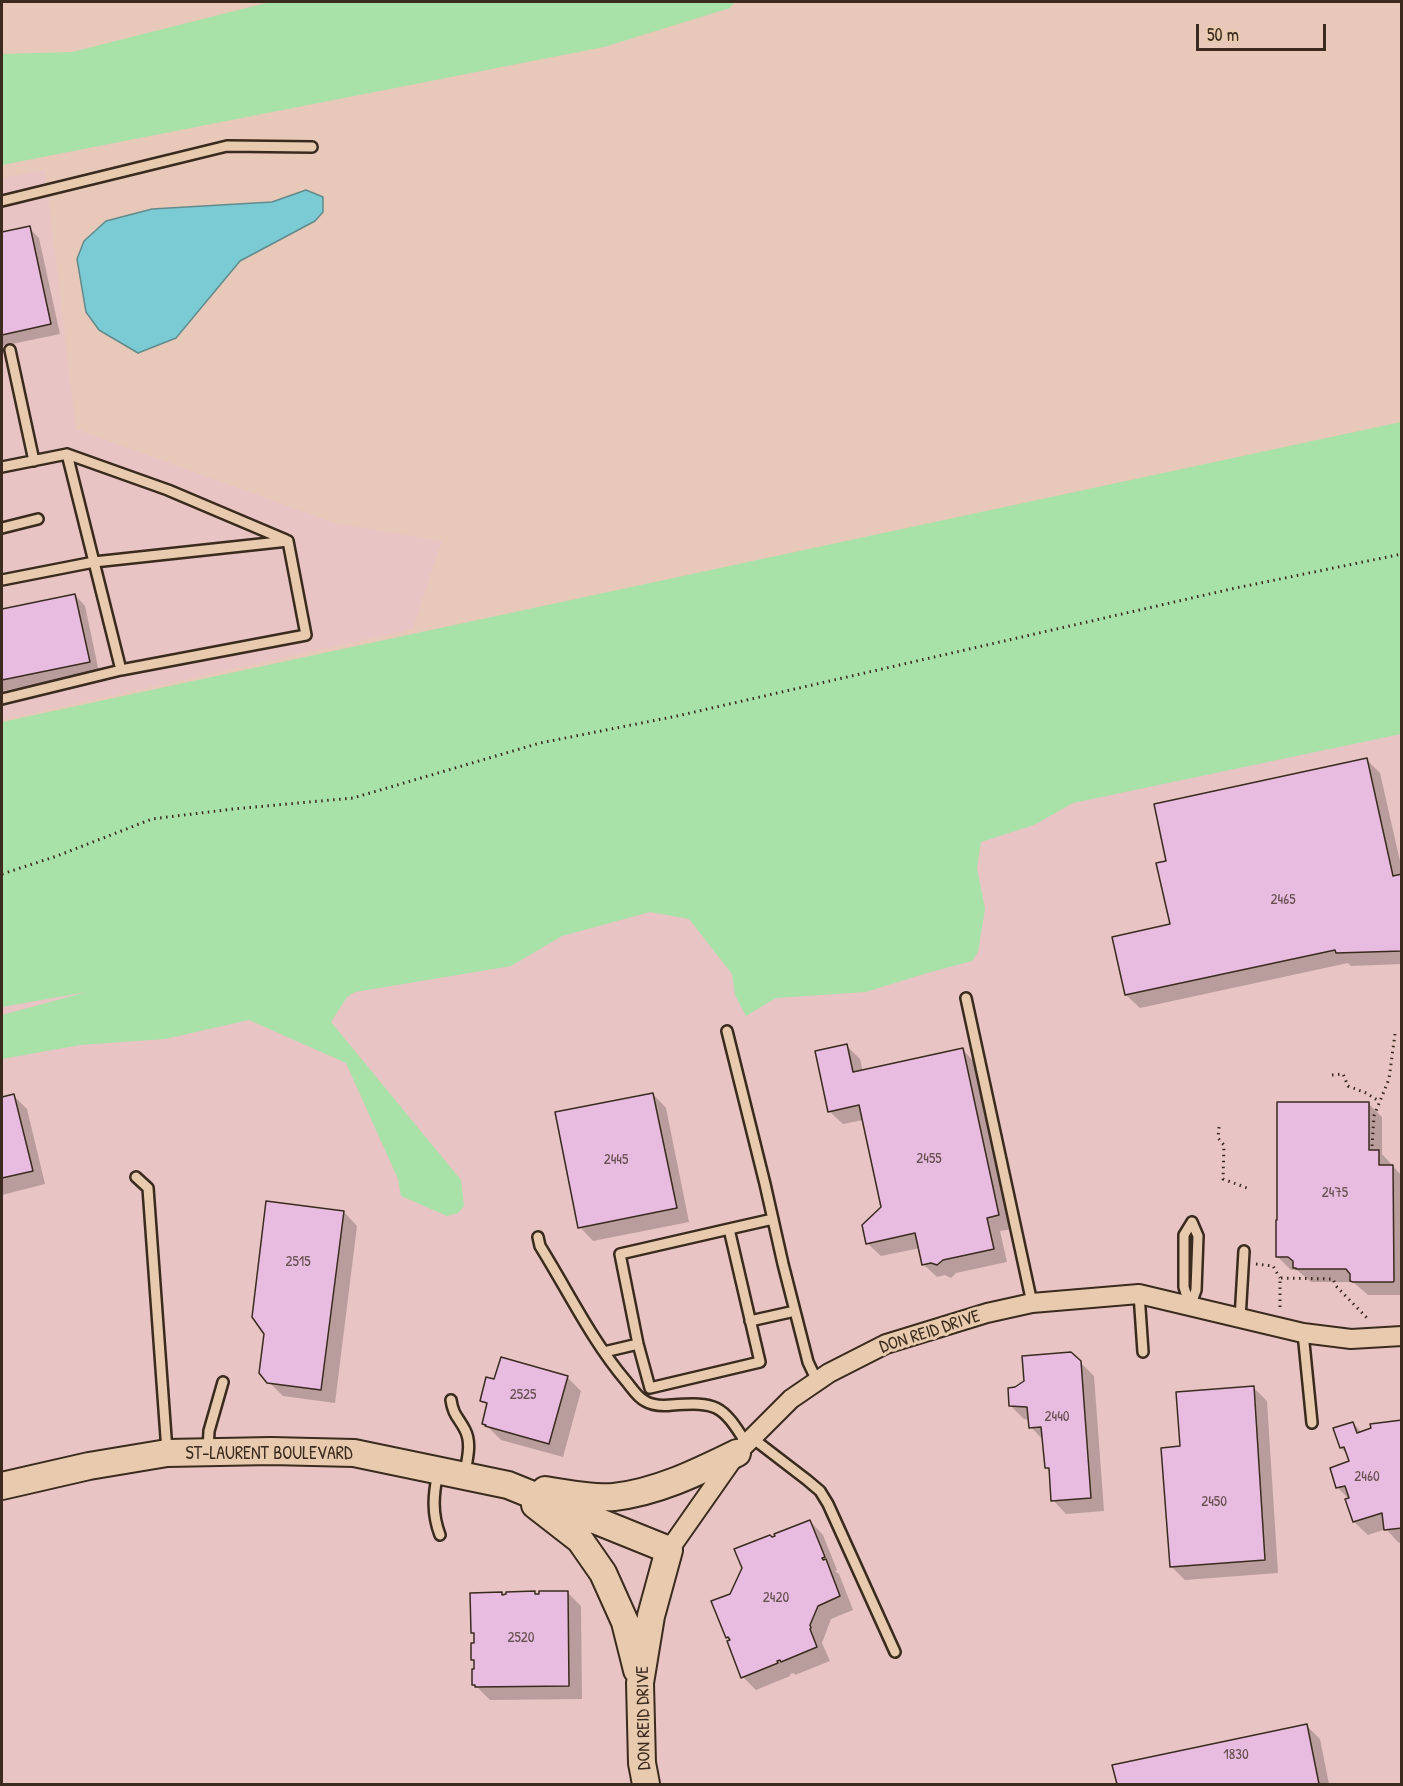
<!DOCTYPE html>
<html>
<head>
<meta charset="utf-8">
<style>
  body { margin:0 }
  #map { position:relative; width:1403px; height:1786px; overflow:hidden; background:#e8c8b8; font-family:"Patrick Hand",sans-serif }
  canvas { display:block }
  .frame { position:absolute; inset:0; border:3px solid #3b2a1e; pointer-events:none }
  .scale { position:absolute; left:1196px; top:24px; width:130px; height:27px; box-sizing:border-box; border:3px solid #3b2a1e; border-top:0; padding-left:8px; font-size:18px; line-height:21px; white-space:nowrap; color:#3b2a1e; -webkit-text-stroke:4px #e8cbae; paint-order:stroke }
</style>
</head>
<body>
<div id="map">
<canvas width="1403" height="1786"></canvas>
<div class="frame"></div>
<div class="scale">50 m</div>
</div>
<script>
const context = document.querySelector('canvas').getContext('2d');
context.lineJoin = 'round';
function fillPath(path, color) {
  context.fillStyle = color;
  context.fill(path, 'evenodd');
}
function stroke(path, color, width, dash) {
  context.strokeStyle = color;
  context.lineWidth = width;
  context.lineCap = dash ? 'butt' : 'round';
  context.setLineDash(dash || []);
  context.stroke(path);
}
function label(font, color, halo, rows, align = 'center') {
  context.font = font + ' "Patrick Hand",sans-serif';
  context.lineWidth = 6;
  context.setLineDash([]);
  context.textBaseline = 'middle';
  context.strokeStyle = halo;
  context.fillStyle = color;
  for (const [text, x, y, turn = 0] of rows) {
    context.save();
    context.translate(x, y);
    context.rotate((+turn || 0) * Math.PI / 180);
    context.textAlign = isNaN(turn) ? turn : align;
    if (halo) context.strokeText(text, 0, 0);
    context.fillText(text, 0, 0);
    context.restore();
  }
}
fillPath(new Path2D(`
  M45,170L76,429L335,523L442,541L413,629L2,720V178Z
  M1401,724V1784H2V1001Z`), '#e8c4c4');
fillPath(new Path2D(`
  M270,2H735L730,8L604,47L2,165V54L72,52Z
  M1401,422V734L1073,803L1034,825L981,842L977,868L985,909L978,952L972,961L927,973L866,992L776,998L746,1016L735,995L732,974L689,919L650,912L562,936L511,966L355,992L347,997L331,1022L461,1180L464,1206L458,1213L447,1216L401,1196L398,1179L346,1063L249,1020L165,1039L80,1045L2,1059V1015L87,992L2,1007V722Z`), '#a8e2a8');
const water = new Path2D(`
  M306,190L323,197V212L315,221L240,261L176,338L138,353L99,330L86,312L77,259L84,241L106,221L152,209L272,202Z`);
fillPath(water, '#7bcbd5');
stroke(water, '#618b8c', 1.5);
fillPath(new Path2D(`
  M29,228L39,238L60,334L2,346V234Z
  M75,595L85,606L99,672L2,691V610Z
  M1367,760L1380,773L1402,870V964L1351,966L1348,963L1140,1008L1126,995L1171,925L1168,862Z
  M846,1045L860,1059L863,1072L963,1050L976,1064L1012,1229L1000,1231L1007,1262L956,1273L951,1278L945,1275L937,1277L923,1264L920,1248L881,1256L867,1243L883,1208L863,1120L843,1124L829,1111Z
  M653,1094L666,1108L689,1222L593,1241L580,1227Z
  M14,1096L27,1109L45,1184L2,1195V1099Z
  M1368,1103L1382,1117V1154L1402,1176V1295H1368L1353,1282H1311L1297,1270H1291L1277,1256Z
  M344,1212L357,1226L335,1403L283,1396L269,1382Z
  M502,1359L568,1378L581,1391L563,1457L501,1440L484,1423L488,1406L482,1400L495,1381Z
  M1080,1362L1094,1376L1104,1511L1066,1514L1053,1500L1051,1472L1046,1468L1044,1441L1031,1427L1030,1420L1024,1419L1011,1406L1016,1389Z
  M1254,1388L1267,1401L1278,1573L1185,1580L1171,1566L1182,1448Z
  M1402,1421V1542L1399,1543L1386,1529L1368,1535L1354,1522L1347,1500L1349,1499L1338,1488L1332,1469L1351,1462L1348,1455L1341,1448L1353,1423L1362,1433Z
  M810,1521L823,1535L837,1570L835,1571L839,1574L853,1610L831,1619L822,1643L830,1661L795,1675L794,1673L790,1674V1676L756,1690L743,1677L731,1641L727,1637L731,1595L772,1539Z
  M567,1592L581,1606L582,1699L490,1700L474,1684L476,1662L473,1659L476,1645V1636L472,1632L501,1594L504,1596L534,1593L537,1596Z
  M1306,1725L1320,1739L1329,1784H1118L1114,1766Z`), '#0003');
const building = new Path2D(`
  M30,226L51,324L2,335V232Z
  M75,594L90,662L2,680V609Z
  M1367,758L1393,876L1402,874V951L1336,953L1335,950L1125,995L1112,937L1170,924L1156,863L1166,861L1154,804Z
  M847,1044L853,1072L963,1048L999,1215L987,1218L994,1249L943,1260L937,1265L931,1263L922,1265L915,1233L866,1244L862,1225L881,1207L859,1105L828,1112L815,1051Z
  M653,1093L677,1208L578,1228L555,1112Z
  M14,1094L33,1171L2,1178V1097Z
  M1277,1102H1369V1150H1379V1165H1393L1394,1281L1393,1282H1353L1350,1281V1274L1346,1269H1296V1268H1293V1261L1288,1257H1276V1220H1277Z
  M266,1201L344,1211L321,1390L267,1383L259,1373L264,1334L252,1317Z
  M1071,1352L1081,1361L1091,1498L1051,1501L1049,1468H1045L1041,1427L1029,1428L1027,1407L1009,1406L1008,1388L1015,1387L1024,1381L1022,1356Z
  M501,1357L568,1376L549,1444L485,1426L486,1425L482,1424L487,1403L480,1401L486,1377L494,1379Z
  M1254,1386L1265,1560L1170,1567L1161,1448L1180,1446L1176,1392Z
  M1402,1420V1528L1384,1530L1382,1513L1353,1522L1345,1499L1349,1498L1345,1486L1336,1488L1330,1468L1349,1461L1344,1447L1340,1448L1333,1428L1353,1422L1357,1433L1371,1428L1370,1424Z
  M810,1520L825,1557L822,1558L823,1560L826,1559L840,1596L818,1606L810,1625L811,1628L810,1629L817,1647L781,1662L780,1660L777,1661L778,1663L741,1678L727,1641L730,1640L728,1637L726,1638L711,1601L730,1594L742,1568L734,1549L770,1535L772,1537L775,1536L774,1534Z
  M535,1591V1594H539V1591H568L569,1686L475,1687V1685H472V1669H474V1660H471V1643H474V1633H471L470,1593L502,1592V1595L506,1594V1592Z
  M1307,1724L1319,1784H1117L1112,1765Z`);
fillPath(building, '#e8bce1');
stroke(building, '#3b2a1e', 1.5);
const lane = new Path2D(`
  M2,201L227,146L312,147
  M10,350L34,461
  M2,467L67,454L168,490L286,540
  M2,528L38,519
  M288,541L306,635L121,670L94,562Z
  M2,580L94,562L67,454
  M2,699L121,670
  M966,998L1032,1303
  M727,1031L765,1184L783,1264L808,1362L817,1381
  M136,1177L148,1188L167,1451
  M729,1229L760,1362L650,1388L638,1344L620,1254Z
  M729,1229L773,1219
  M538,1237L540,1246C568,1291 592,1341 626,1381C632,1388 637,1397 645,1401C653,1406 663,1406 672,1405C716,1402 722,1404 746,1443
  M1139,1294L1143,1352
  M1190,1307L1184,1287V1235L1192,1222
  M1190,1307L1196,1290L1198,1236L1192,1222
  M1240,1319L1244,1251
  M750,1321L795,1311
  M1303,1333L1312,1423
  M604,1352L638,1344
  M451,1400C453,1415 459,1418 465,1430C472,1443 467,1460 465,1473
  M751,1437L807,1480L820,1491L828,1504L895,1652
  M208,1450L209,1431L223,1382
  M438,1473C433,1495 432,1514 440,1535`);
const street = new Path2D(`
  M669,1550L737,1453L791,1399L829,1373L886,1344L987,1313L1032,1303L1139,1294L1303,1333L1351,1339L1402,1336`);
const secondary = new Path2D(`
  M2,1486L89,1466L167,1453L271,1451L354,1453L508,1485L669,1550L651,1616L640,1683L642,1763L646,1784
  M545,1490C563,1493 596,1499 614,1497C658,1492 698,1472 737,1453
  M535,1505L580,1540L603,1573L625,1622L637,1670`);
stroke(lane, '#3b2a1e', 14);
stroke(street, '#3b2a1e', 22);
stroke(secondary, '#3b2a1e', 30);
stroke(new Path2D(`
  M2,874L57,856L152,819L233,809L353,798L540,743L677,716L1231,589L1402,554
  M1332,1075L1343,1074L1348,1086L1366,1093L1379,1101
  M1219,1127L1218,1138L1224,1145L1223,1179L1247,1188
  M1372,1146L1374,1116L1389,1079L1395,1034
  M1256,1264L1273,1266L1280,1278
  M1280,1307V1278L1333,1279L1336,1286L1369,1320`), '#3b2a1e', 3, [1.5, 4.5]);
stroke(lane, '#e8cbae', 9);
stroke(street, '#e8cbae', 18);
stroke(secondary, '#e8cbae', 26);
label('15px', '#664e4f', null, [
  ["2465",1283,900],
  ["2455",929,1159],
  ["2445",616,1160],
  ["2475",1335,1193],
  ["2515",298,1262],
  ["2525",523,1395],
  ["2440",1057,1417],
  ["2460",1367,1477],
  ["2450",1214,1502],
  ["2420",776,1598],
  ["2520",521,1638],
  ["1830",1236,1755]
]);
label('18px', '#3b2a1e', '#e8cbae', [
  ["DON REID DRIVE",930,1332,-18],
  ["ST-LAURENT BOULEVARD",269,1454],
  ["DON REID DRIVE",644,1718,-91]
]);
</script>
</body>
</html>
